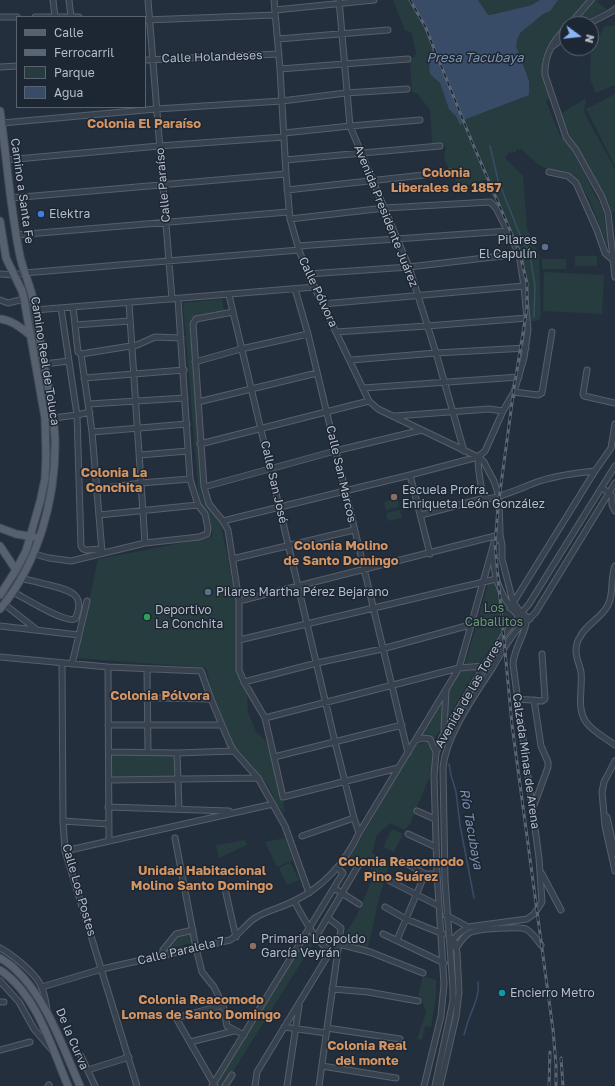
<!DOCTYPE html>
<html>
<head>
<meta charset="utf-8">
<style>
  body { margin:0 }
  #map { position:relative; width:615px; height:1086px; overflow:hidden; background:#242f3e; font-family:"Golos Text",sans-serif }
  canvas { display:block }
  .legend { position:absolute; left:16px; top:16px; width:130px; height:92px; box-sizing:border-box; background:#1d2633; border:1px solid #59626f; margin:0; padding:5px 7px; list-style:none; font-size:12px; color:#b4bcc9 }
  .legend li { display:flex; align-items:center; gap:8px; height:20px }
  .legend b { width:20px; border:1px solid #59626f }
  .north { position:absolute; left:559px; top:16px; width:40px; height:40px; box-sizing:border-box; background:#1d2633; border:1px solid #59626f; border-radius:50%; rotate:105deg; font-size:11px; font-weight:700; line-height:16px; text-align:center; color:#b4bcc9 }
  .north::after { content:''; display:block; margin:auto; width:14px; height:18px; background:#8ab4f8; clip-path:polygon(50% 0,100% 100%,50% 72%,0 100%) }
</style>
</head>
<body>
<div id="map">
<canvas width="615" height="1086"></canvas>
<ul class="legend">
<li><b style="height:5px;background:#56606e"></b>Calle</li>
<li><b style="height:5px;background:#5a6575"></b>Ferrocarril</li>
<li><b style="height:11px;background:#263c3f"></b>Parque</li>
<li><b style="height:11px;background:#394c67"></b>Agua</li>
</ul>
<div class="north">N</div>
</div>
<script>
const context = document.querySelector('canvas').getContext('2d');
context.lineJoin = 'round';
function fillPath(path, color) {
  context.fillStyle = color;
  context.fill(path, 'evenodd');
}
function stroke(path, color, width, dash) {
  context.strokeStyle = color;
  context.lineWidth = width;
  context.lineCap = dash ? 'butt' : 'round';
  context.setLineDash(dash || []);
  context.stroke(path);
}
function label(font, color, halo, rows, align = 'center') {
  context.font = font + ' "Golos Text",sans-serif';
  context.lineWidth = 3;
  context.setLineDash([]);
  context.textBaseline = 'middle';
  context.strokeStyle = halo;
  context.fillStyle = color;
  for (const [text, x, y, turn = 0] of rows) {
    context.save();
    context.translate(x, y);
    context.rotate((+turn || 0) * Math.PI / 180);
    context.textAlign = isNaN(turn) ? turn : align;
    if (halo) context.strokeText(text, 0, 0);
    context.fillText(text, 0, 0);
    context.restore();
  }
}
fillPath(new Path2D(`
  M393,0H434L472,26L531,5L490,15H488L475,0H598L597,2L607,9L580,24H567V31L557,38L552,39C537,62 541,75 551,98L546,101L560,135L569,146L583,171L603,210L608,244L607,245C600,228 586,181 569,173C561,169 552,172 545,168C536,164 528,155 521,149L520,150L517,149L515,153L512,151L511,153L509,152L505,158L523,176L527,228L539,255L541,315L540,319L535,321L529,322L520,254L492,199L487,180C474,180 466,188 456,188L455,175L451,174C448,164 441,159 446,148L444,144L434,146L432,143L430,110L418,94L412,92L410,62L416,54L412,33L405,30Z
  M605,26H615V85L596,93L590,79L591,51Z
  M615,94V166L586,109Z
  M585,99L586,101L584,108L585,114L615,169V212H612L602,190L570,135L560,114Z
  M575,256H597V266H575Z
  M542,259H566V269H542Z
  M544,272L604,275L602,314L543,311Z
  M222,299L224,311L192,318L198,432L203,490L199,486L205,503L220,521L237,603L236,668L247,693L248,712L256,732L265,740L272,755L282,795L285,814L277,805L269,787L235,748L213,697L206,668L77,658L98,559L208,538L213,536L206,510L199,500L183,303Z
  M398,499L399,507L386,510L384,502Z
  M400,510L402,518L388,521L386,513Z
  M492,582L512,616L481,662L465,664L488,584Z
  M459,671H475V672L434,740L430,735L423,734Z
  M426,742L431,747L433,763L430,776L410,824L404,830L390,823L377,835L372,853L389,864L378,902L368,949L344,941L347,931L357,915L375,872L364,864L350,857L411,751L418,744Z
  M109,754L174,755V777H110Z
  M392,829L403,834L394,852L383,847Z
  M285,838L293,860L277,867L265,842Z
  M245,840L247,845L219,858L216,845Z
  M290,862L299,880L287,885L279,868Z
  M190,932L192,943L165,950L177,935Z
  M308,934L314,942L224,1086H218L217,1084Z
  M423,976L436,980V996L431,1027L425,1026L422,1040L417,1039L426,1012L423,1004L421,997L418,996Z`), '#263c3f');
fillPath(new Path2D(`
  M409,0H478L488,15H490L532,5L540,0H558L550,11L543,14L520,33L517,40L516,46L529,81V95L466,119L460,125L456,116L449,109L440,83L431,75L429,70L432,49L430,37L421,16Z`), '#394c67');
stroke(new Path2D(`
  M490,146L498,180L518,230L523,242L528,249L530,255L535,286L534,317
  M449,764L451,775L456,792L460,825L474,898
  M464,1035C466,1029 467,1022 470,1016C474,1005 480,994 478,982`), '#394c67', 1.5);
const minor = new Path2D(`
  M53,0L55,17
  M69,0L71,17
  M148,0L172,299
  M274,0L280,69L286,174L290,219L299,250L308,274L369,401L378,409L478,457L484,462L488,470L494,481L499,497L500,535L502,545V559L513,602L521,613L530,619
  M339,0L350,126L409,267L436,353L464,451
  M275,10L374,0
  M0,17H17
  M35,17H79
  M145,20L275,15
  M570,24L591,0
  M588,24L611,12L615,9
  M567,27C553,41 544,55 545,75L566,137L576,150L602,197L608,213L615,277
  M278,39L388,30
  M553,46L567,35
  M145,60L279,54
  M0,67L17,66
  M280,69L408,59
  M2,123L156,109L282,101L346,93L407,89
  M284,133L350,126L420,120
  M6,160L159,146L284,137
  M285,160L440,146
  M549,172L568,176L576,183L597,230L605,253L613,260
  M287,190L451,172
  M11,198L286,174
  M16,235L288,212
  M298,246L508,231
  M0,274L14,275L24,273L299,250
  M308,274L409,267L519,254
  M295,289L308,334L408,753
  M229,295L335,742L354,818L359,833
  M0,300L8,303L24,299
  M129,303L145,543
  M323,304L524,286
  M73,307L78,352L81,354L92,432L102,552
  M61,308L77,415L81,546L83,549L86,550L102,549
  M35,310L315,287
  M233,312L196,319L193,324L204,487L209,504L223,521L228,530L239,601V670L244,682L265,718L283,797L398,768
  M75,325L130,321
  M336,332L427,326L527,318
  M81,354L137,345L155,337L181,338
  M351,360L436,353L526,348
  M195,362L241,349L308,334
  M44,364L69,361
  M587,370L583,394L584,396L615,403
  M84,378L184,370
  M363,388L519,377
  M514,392L538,395L542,393L552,332
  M198,402L317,373
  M89,404L185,398
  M395,416L489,409L503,411
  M53,418L77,415L90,412
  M92,432L187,424
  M200,444L369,401
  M140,455L188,451
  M478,457C478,466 480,493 487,499C506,496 522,487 540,481C558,475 576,473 595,471
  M410,475L430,554
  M204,487L335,451L422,430
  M602,488L612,495V505L615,511
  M97,489L141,483L190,479
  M99,515L198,505
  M421,515L485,498
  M223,521L410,475L478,457L485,451L503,411L514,392L524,358L528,330L524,286L519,254L496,208L490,202L385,208L290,219
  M493,552C493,581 504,605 526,623
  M31,553L49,558L71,561L145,543L199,537L207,534L208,528L205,514L198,505L190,479L178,299
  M232,559L354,530
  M615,566C610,579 614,594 608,605C602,618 586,624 580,637C577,641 576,646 576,651C576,659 580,665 581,672C583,688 576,708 586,722C593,732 606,738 615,745
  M13,592C25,598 64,623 75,619C87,594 69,590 49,585C40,583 31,580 22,579
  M239,601L499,535
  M4,604L37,630
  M510,608L595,471L611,448L615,424
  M0,626L79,635
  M239,640L496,579
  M0,657L108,667L201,671L211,699L230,744L234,751L258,778L285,826L309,893
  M62,663L63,821L65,851L137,1086
  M72,664L87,601
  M108,667L109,840
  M147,670L148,752
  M244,682L317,663L382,649L470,625
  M109,697L211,699
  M518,699L542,701L545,699L542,654
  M265,718L459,668L484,666
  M108,725H221
  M444,730L446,690
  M416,740L423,738L430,739L436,752
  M109,752L177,753L234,751
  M177,753L179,809
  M274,757L402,725
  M615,761L604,782L602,792L605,826L615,871
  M109,780L258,778
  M108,807L229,811
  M533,808L548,767V762L541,746L534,700
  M417,811L435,819
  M607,817L615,853
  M63,821L108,824
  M408,834L436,847
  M302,836L354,818
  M175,838L196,948L202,972L214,987L223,1005L227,1026L244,1035
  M65,851L273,804
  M402,861L425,874H437
  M542,874L561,910
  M390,881L439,906
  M334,888L359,904
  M225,889L236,937
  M294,901C305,920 316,945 337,955
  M385,907L406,919L443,934
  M446,915L468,927
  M383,934L444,963
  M316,937L358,866
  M397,940L425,874
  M339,944L370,952L423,973
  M457,947C460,942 463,937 469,933C477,929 518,926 526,929C533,933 536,939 541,945
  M0,948C13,955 37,974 42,988C45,995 46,1003 47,1010
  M451,948L453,940L458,934L468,927L527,919L534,914L542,902L539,858L513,664C514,648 524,637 526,623
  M162,956L163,950L176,934L193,930
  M0,981L19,1002L34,1029L52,1050
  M42,987L102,969L230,940C240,934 246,924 255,918C266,911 280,908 292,902C322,888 345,863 359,833L459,668L494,543L500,535
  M332,989L368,992L418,1001
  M0,1002H4
  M284,1027L326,1033
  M327,1028L400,1039
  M190,1042L234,1031
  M0,1050L30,1042
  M81,1056L95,1086
  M322,1066L396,1078
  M88,1070L129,1057
  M48,1086L49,1085
  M212,1086L343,873L338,868
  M215,1086L176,1018L223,1005
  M225,1086L232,1075
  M255,1086L257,1072L330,952
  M287,1086L299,1006
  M319,1086L341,928L328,918
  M424,1086L441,1016L444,984L437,874L434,776L436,753L442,737L484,666L505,633L529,604L615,466
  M435,1086L453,1001V988L445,880L443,768C446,735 475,695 493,667C500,655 507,642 516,631C521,624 530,619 536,612L615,483
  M440,1086L456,1017L459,992L457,953L455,943L452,939`);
const major = new Path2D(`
  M0,111C7,159 10,208 20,256C23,271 30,284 33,299C37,317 39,335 42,353C47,381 54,411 55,440C56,499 38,564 0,609
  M0,221L6,258L22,291L24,299L45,418L46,456L45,479L40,502L26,551L16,570L0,595
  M0,319C12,320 21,328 30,335
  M0,528L16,534L34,537
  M0,546L16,570
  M0,958C5,961 11,965 15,969C46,997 63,1048 80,1086
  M0,970C36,993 52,1048 68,1086`);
stroke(minor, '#565f6c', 7);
stroke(major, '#414a57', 9);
stroke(minor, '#38414e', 5);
stroke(major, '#56606e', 7);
const rail = new Path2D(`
  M410,0L425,26L472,142L519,251L527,283V308L514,388L498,507L495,545L512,725L553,1030L556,1065V1086
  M561,1058L563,1086
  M549,1086L550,1052`);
stroke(rail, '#5a6575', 3);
stroke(rail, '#1d2633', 1.5, [4.5]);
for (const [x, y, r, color] of [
  [41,214,4,"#3f7fe0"],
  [545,247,4,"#5c6f8a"],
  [394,497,4,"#8d6e63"],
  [208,592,4,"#5c6f8a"],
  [147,617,4,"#2e9e5b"],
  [253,946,4,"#8d6e63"],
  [502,993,4,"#0f9aa8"]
]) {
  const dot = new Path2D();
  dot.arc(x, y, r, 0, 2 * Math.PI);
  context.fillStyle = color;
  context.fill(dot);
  stroke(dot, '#1d2633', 1.5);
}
label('12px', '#b4bcc9', '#1d2633', [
  ["Calle Holandeses",212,57,-2],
  ["Calle Paraíso",163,185,-95],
  ["Camino a Santa Fe",22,191,82],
  ["Avenida Presidente Juárez",386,216,68],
  ["Calle Pólvora",318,292,65],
  ["Camino Real de Toluca",45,361,81],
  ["Calle San Marcos",341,474,77],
  ["Calle San José",274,482,77],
  ["Avenida de las Torres",469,694,-60],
  ["Calzada Minas de Arena",526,761,82],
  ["Calle Los Postes",79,890,74],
  ["Calle Paralela 7",181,951,-13],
  ["De la Curva",72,1039,67]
]);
label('12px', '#b4bcc9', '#1d2633', [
  ["Elektra",49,214],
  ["Pilares",537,240,"right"],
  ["El Capulín",537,254,"right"],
  ["Escuela Profra.",402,490],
  ["Enriqueta León González",402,504],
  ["Pilares Martha Pérez Bejarano",216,592],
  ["Deportivo",155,610],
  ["La Conchita",155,624],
  ["Primaria Leopoldo",261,939],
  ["García Veyrán",261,953],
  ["Encierro Metro",510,993]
], 'left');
label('12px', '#6b9a76', '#1d2633', [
  ["Los",494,608],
  ["Caballitos",494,622]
]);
label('italic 13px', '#7c92b1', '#1d2633', [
  ["Presa Tacubaya",475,58],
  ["Río Tacubaya",471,829,80]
]);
label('bold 13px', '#d59563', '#1d2633', [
  ["Colonia El Paraíso",144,124],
  ["Colonia",446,173],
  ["Liberales de 1857",446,188],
  ["Colonia La",114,473],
  ["Conchita",114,488],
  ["Colonia Molino",341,546],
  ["de Santo Domingo",341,561],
  ["Colonia Pólvora",160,696],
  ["Colonia Reacomodo",401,862],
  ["Pino Suárez",401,877],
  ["Unidad Habitacional",202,871],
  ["Molino Santo Domingo",202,886],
  ["Colonia Reacomodo",201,1000],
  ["Lomas de Santo Domingo",201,1015],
  ["Colonia Real",367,1046],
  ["del monte",367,1061]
]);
</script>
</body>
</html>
